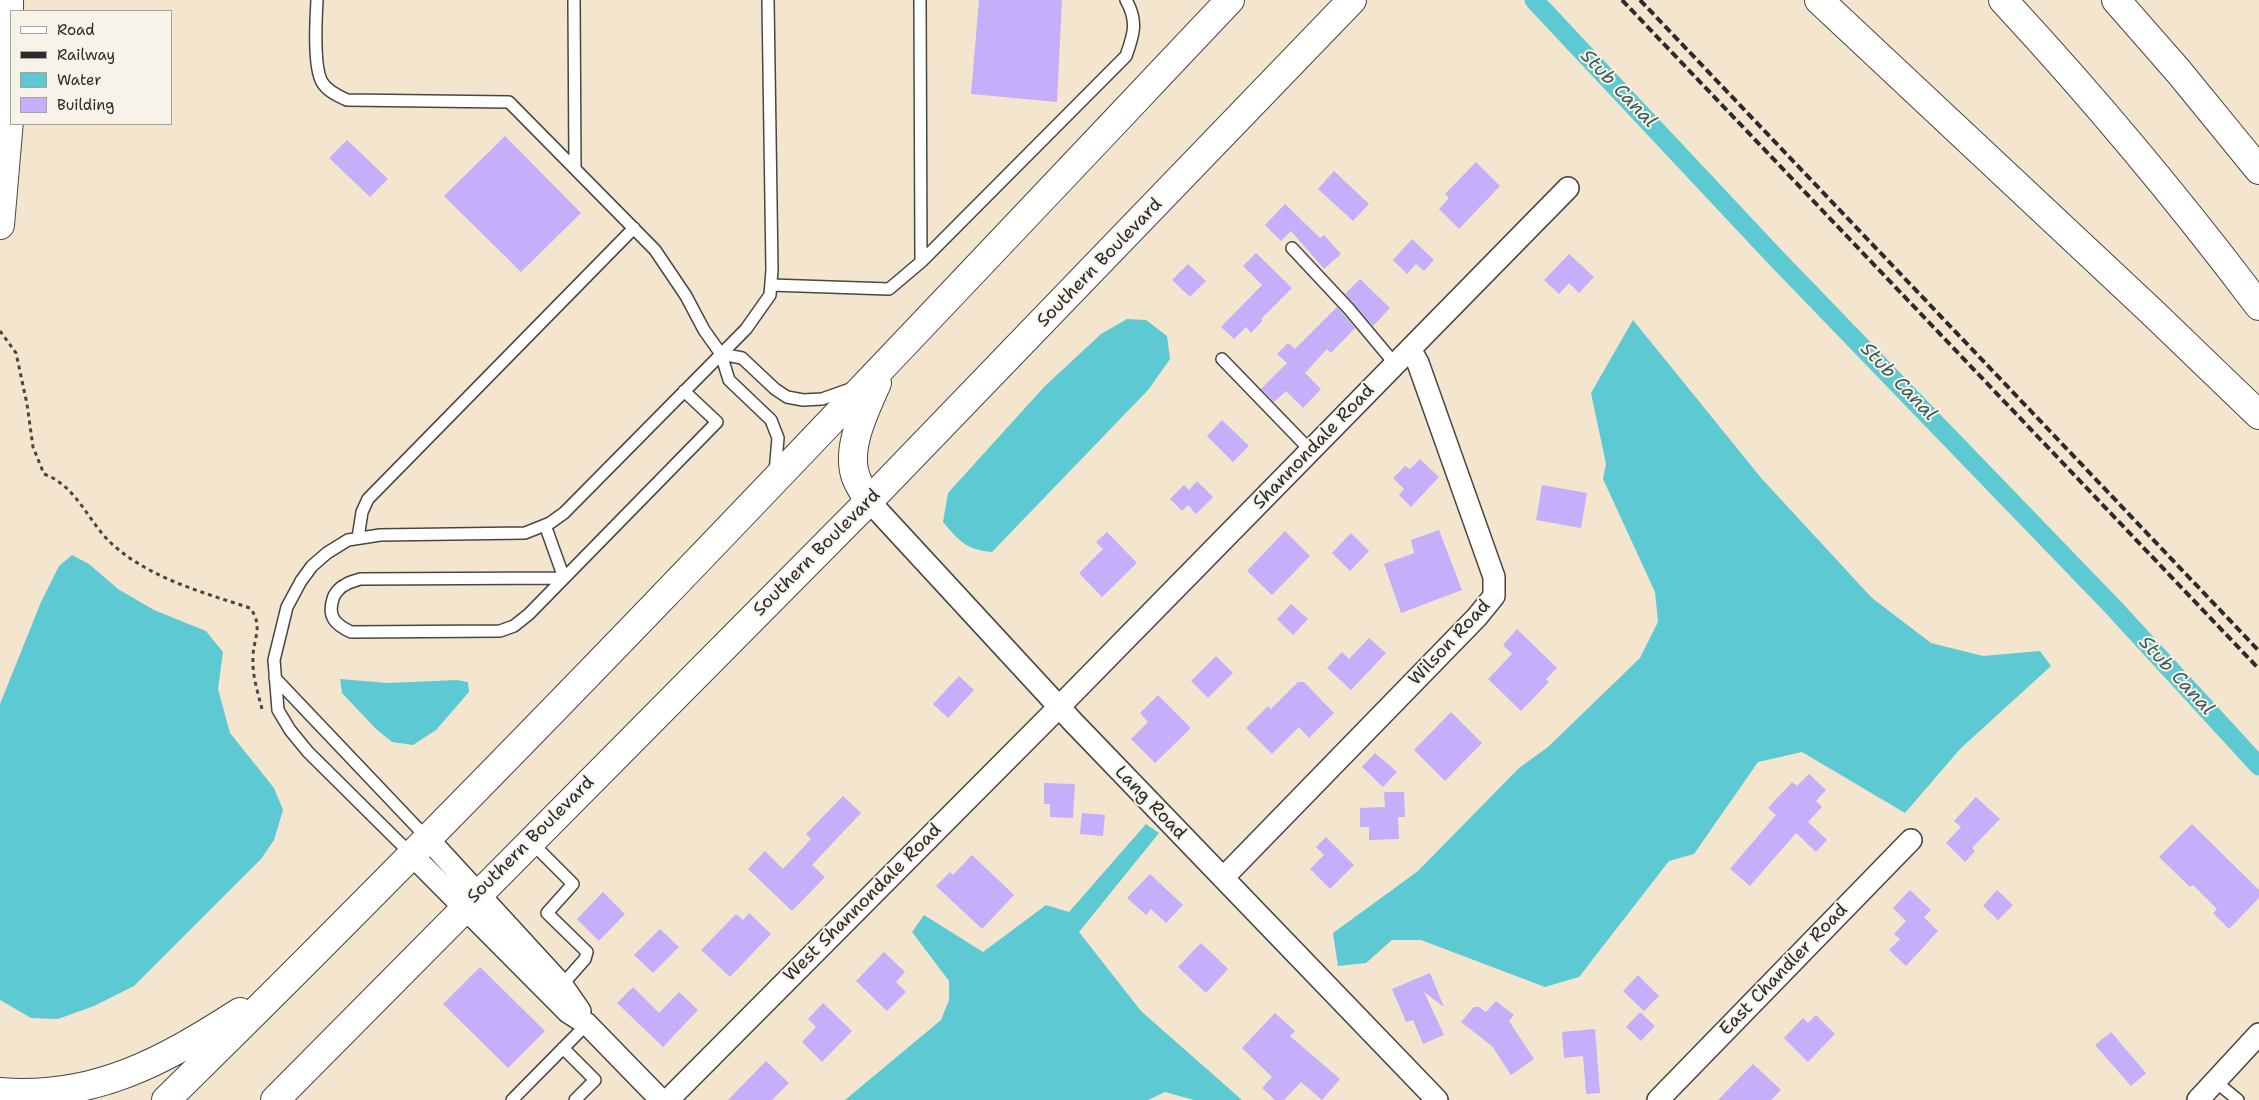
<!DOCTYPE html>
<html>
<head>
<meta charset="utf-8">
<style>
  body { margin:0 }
  #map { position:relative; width:2259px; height:1100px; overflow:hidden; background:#f4e5ce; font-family:"Shantell Sans",sans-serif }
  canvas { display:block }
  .legend { position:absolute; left:10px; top:10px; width:162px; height:115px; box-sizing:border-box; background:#f7f3e8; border:1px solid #a5a39c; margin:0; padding:6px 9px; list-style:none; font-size:15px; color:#2b2b2b }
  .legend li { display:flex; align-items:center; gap:10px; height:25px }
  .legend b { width:25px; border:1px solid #a5a39c }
</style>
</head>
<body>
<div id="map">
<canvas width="2259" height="1100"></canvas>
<ul class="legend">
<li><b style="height:6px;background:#fff"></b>Road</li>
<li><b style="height:6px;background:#2b2b2b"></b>Railway</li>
<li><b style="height:14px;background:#5dcad3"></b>Water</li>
<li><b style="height:14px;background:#c5aefa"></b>Building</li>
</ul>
</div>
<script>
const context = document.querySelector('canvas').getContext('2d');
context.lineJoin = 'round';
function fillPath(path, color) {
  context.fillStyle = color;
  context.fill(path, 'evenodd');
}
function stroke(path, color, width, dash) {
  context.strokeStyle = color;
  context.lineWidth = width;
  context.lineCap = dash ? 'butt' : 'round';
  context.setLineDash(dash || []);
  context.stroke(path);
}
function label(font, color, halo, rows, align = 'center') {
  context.font = font + ' "Shantell Sans",sans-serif';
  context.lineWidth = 4;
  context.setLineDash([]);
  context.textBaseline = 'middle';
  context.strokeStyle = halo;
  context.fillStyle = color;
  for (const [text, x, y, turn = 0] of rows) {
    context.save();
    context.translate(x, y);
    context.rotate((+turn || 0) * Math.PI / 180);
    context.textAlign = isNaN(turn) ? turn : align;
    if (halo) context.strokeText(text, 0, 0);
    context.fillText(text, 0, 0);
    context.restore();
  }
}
fillPath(new Path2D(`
  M1127,319L1146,320L1167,336L1170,359L1149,389L992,552C967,550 959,541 943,522L948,493L1044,387L1101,334Z
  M1633,320L1762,479L1872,598L1931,643L1983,656L2040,651L2051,666L1960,749L1905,813L1802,752L1758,762L1694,854L1669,861L1579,977L1545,987L1421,940H1392L1366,963L1338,966L1333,933L1418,871L1519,768L1548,747L1640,658L1658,622L1655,592L1603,479L1606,464L1591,393Z
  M72,555L89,564L118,589L154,610L206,631L223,652L218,689L230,733L274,788L283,810L274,840L261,859L134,986L94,1006L58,1019L31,1018L0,1000V704L41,602L59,566Z
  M340,679L388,683L457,680L468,682L469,692L436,730L413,745L392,742L376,729L342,693Z
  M1146,824L1159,833L1079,932L1141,1011L1242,1100H1194L1165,1092L1148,1100H845L941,1020L949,1000V981L912,932L924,915L983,952L1046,905L1069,912Z`), '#5dcad3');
stroke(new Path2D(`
  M1534,0L1777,259L2113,607L2259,766`), '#5dcad3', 19);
fillPath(new Path2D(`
  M979,0H1062L1057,102L971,94Z
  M505,136L581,213L521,272L444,196Z
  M347,140L388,179L370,197L329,158Z
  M1476,162L1500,186L1459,229L1439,209L1449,198L1445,194Z
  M1334,171L1369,204L1353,221L1318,189Z
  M1285,204L1320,238L1324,235L1341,254L1324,269L1291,231L1281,241L1265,225Z
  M1412,239L1434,260L1424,271L1416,264L1407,274L1393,260Z
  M1256,253L1292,288L1261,319L1263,320L1251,333L1246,327L1234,339L1221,327L1262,285L1243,266Z
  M1569,254L1594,277L1579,293L1569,283L1559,294L1544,280Z
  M1188,264L1206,281L1190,297L1172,280Z
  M1360,279L1390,308L1373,326L1345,294Z
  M1337,307L1355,328L1331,353L1327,349L1305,373L1321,389L1303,408L1286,391L1274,402L1261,389L1287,363L1277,354L1288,343L1295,349Z
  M1222,420L1249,446L1233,462L1207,436Z
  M1420,459L1439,477L1411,507L1399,495L1404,489L1393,478L1405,466L1410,469Z
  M1197,481L1213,497L1196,514L1188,505L1182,511L1170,499L1184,485L1189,490Z
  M1542,485L1587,493L1581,528L1536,520Z
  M1439,530L1462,590L1401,613L1384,564L1414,553L1411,540Z
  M1285,531L1310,556L1272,595L1247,571Z
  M1107,532L1137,563L1102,597L1079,573L1103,549L1096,542Z
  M1351,533L1369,551L1350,571L1332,553Z
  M1291,604L1308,619L1293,635L1277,619Z
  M1517,629L1557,668L1546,679L1549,682L1521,711L1488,679L1512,654L1503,645Z
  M1369,638L1386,653L1351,690L1327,668L1342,652L1349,659Z
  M1216,656L1233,673L1208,698L1191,681Z
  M959,676L974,690L948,718L933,704Z
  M1298,682H1304L1334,713L1309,738L1299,727L1272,754L1246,728L1268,706L1271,709Z
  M1158,695L1191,728L1155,763L1131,739L1148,722L1140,713Z
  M1451,712L1482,743L1445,781L1414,750Z
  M1375,753L1397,772L1383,787L1362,767Z
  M1809,774L1826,790L1816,801L1822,807L1808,822L1827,840L1816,852L1796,833L1750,886L1730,869L1776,815L1768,808L1792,782L1797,786Z
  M1044,783L1075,784L1073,818L1050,817V804H1044Z
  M1384,792H1404L1405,817H1398L1399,839L1369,840V827H1360V808L1385,807Z
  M843,796L861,813L812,865L825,877L792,911L748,869L765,851L783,869L811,839L806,834Z
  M1976,797L2000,819L1972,848L1975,851L1965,862L1946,843L1961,827L1954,821Z
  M1082,813L1105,815L1103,836L1080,834Z
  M2192,824L2259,890V898L2229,929L2213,913L2217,909L2193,885L2190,887L2159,857Z
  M1326,837L1354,865L1330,889L1310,869L1324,855L1316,847Z
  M972,855L1014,895L982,929L936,886L950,872L953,875Z
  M1150,874L1183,905L1166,923L1151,909L1146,915L1127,898Z
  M1910,890L1931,910L1924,917L1938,931L1906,966L1889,950L1900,939L1894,934L1906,921L1893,908Z
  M1997,890L2013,905L1998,920L1983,906Z
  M603,892L625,914L599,941L577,919Z
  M749,913L771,934L730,977L701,950L736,914L743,920Z
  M660,929L679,947L653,973L634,955Z
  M1201,943L1228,969L1206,993L1178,967Z
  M884,952L905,972L896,982L906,992L887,1011L856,981Z
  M480,967L545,1031L508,1068L443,1004Z
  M1430,973L1444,1007L1424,992L1444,1035L1423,1044L1413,1020L1406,1022L1392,989Z
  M1638,975L1659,996L1644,1011L1623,991Z
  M633,987L659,1013L679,992L698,1010L663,1047L617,1003Z
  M1496,1001L1514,1015L1509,1021L1534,1059L1511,1075L1492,1046L1461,1022L1474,1007H1479L1486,1012Z
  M823,1003L852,1031L822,1062L802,1042L816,1027L808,1019Z
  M1640,1012L1655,1026L1641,1041L1626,1027Z
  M1275,1013L1295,1031L1290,1036L1340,1079L1322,1100L1301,1082L1284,1100H1275L1262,1088L1272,1077L1242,1048Z
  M1816,1015L1835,1034L1808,1062L1784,1038L1803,1018L1808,1023Z
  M1595,1029L1600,1093L1586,1094L1583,1056L1564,1058L1562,1032Z
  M2111,1032L2146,1073L2131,1086L2095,1045Z
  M766,1061L789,1083L772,1100H728Z
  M1753,1064L1781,1090L1771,1100H1718Z`), '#c5aefa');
const lane = new Path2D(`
  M317,0C316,19 313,66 322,82C327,91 338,96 347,100L509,102L655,250L686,296L704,330L721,354L729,380L771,420L778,438L775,473
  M574,0L575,168
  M920,0L921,262
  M1292,248L1349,309L1395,364
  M771,285L889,289L921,262L1126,56C1134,34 1138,21 1126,0
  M721,354L742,358L775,389L787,397L803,400L822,399L853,388
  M1222,359L1311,451
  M545,525L564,578L360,579C355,581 349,582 345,585C340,587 334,594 333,599C327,617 336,625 351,632L500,631L514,626L529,614L717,422L684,391
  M358,538L362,512L368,499L634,228
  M275,678L428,839
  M531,842L573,884L547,913L587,952L585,959L562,985
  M412,855L308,752L290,730L278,710L274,660L287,607L301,581L312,566L327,553L348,540L380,535L525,533L550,523L564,513L746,329L770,295L772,270L768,0
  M563,1048L595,1080L575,1100
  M2216,1082L2238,1100
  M512,1100L587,1024`);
const street = new Path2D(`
  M869,501L1073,722L1437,1100
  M428,839L562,985L580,1011
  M412,855L568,1012L587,1024L661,1100
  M1223,878L1477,617L1494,596V577L1418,363L1410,349
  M668,1100L1059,707L1568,188
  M1658,1100L1911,840
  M2198,1100L2259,1034`);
const secondary = new Path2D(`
  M0,225L10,109L9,0`);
const highway = new Path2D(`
  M1819,0L2152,312L2259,415
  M2003,0C2093,97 2179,200 2259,306
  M2116,0L2179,72L2259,170
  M869,501C865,494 860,487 857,480C844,451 865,410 877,383
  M0,1092C95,1100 165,1060 240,1012
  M166,1100C530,743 880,370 1230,0
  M275,1100L869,501L1352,0`);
stroke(lane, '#494743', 14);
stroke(street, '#494743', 24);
stroke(secondary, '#494743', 30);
stroke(highway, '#494743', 30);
stroke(new Path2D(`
  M0,331L16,353L27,404L33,447L44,474C77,486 88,522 112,544C151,579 202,592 250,608C264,626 253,639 253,658C252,675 258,693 262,709`), '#494743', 3, [4, 4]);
stroke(lane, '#fff', 11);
stroke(street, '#fff', 21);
stroke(secondary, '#fff', 28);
stroke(highway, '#fff', 28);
stroke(new Path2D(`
  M1622,0L2259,669
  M1640,0L2259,651`), '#2b2b2b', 4, [8, 4]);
label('18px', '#2b2b2b', '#f7f3e8', [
  ["Southern Boulevard",1100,263,-46],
  ["Shannondale Road",1314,447,-46],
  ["Southern Boulevard",817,553,-45],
  ["Wilson Road",1450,643,-47],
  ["Lang Road",1150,803,46],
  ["Southern Boulevard",531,840,-45],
  ["West Shannondale Road",863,903,-45],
  ["East Chandler Road",1784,970,-46]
]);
label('italic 19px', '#3a5b5d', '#f7f3e8', [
  ["Stub Canal",1618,89,46],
  ["Stub Canal",1898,382,46],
  ["Stub Canal",2176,676,47]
]);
</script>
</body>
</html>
